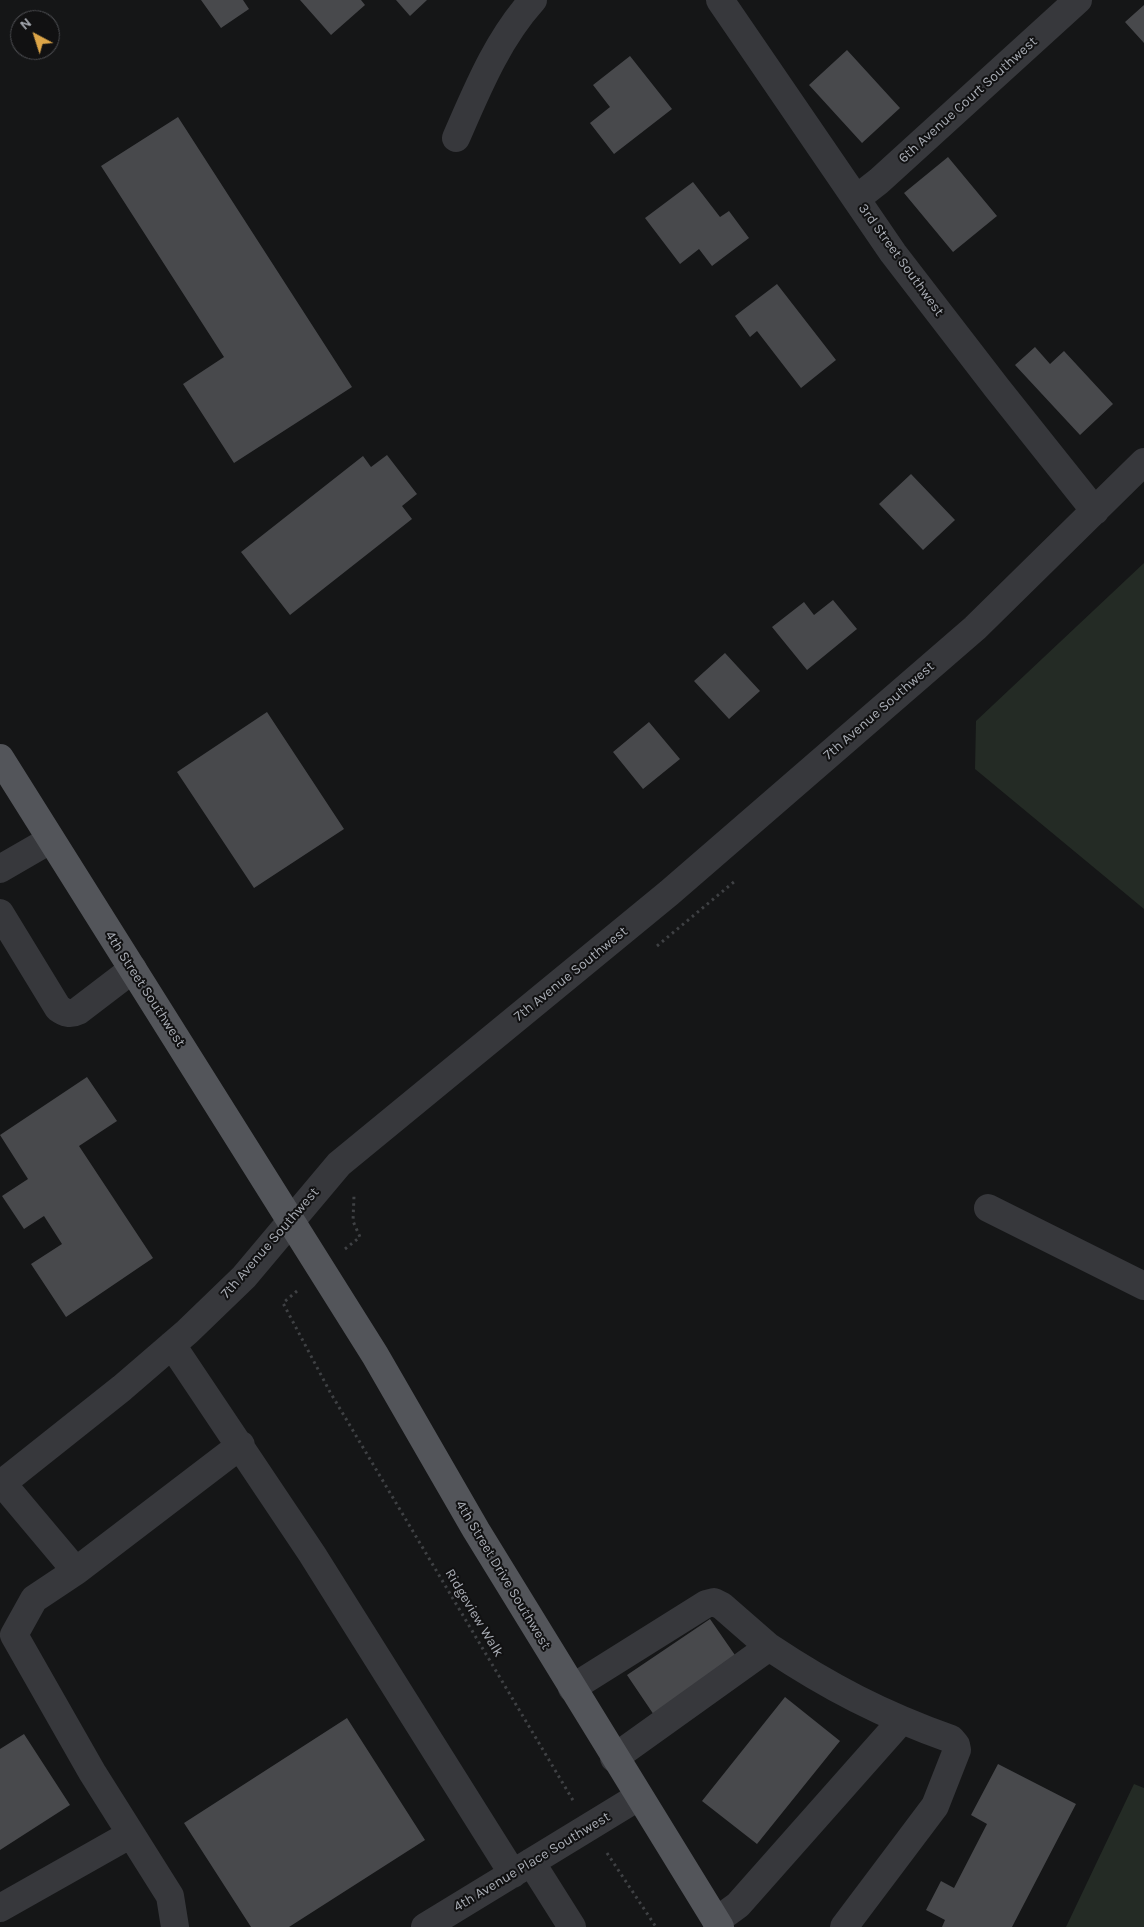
<!DOCTYPE html>
<html>
<head>
<meta charset="utf-8">
<style>
  body { margin:0 }
  #map { position:relative; width:1144px; height:1927px; overflow:hidden; background:#151617; font-family:Karla,sans-serif }
  canvas { display:block }
  .north { position:absolute; left:10px; top:10px; width:50px; height:50px; box-sizing:border-box; background:#111112; border:1px solid #4e4f53; border-radius:50%; rotate:320deg; font-size:14px; font-weight:700; line-height:20px; text-align:center; color:#a9adb5 }
  .north::after { content:''; display:block; margin:auto; width:18px; height:22px; background:#dca548; clip-path:polygon(50% 0,100% 100%,50% 72%,0 100%) }
</style>
</head>
<body>
<div id="map">
<canvas width="1144" height="1927"></canvas>
<div class="north">N</div>
</div>
<script>
const context = document.querySelector('canvas').getContext('2d');
context.lineJoin = 'round';
function fillPath(path, color) {
  context.fillStyle = color;
  context.fill(path, 'evenodd');
}
function stroke(path, color, width, dash) {
  context.strokeStyle = color;
  context.lineWidth = width;
  context.lineCap = dash ? 'butt' : 'round';
  context.setLineDash(dash || []);
  context.stroke(path);
}
function label(font, color, halo, rows, align = 'center') {
  context.font = font + ' Karla,sans-serif';
  context.lineWidth = 4;
  context.setLineDash([]);
  context.textBaseline = 'middle';
  context.strokeStyle = halo;
  context.fillStyle = color;
  for (const [text, x, y, turn = 0] of rows) {
    context.save();
    context.translate(x, y);
    context.rotate((+turn || 0) * Math.PI / 180);
    context.textAlign = isNaN(turn) ? turn : align;
    if (halo) context.strokeText(text, 0, 0);
    context.fillText(text, 0, 0);
    context.restore();
  }
}
fillPath(new Path2D(`
  M1144,563V909L975,769L976,721Z
  M1134,1784L1144,1788V1927H1066Z`), '#242b25');
fillPath(new Path2D(`
  M201,0H243L249,9L221,28Z
  M300,0H361L365,5L331,35Z
  M396,0H427L410,16Z
  M1144,5V43L1125,22Z
  M847,50L900,108L862,143L809,85Z
  M630,56L672,109L614,154L590,123L610,107L593,85Z
  M178,117L352,387L234,463L183,384L224,357L101,166Z
  M948,157L997,216L953,252L904,193Z
  M693,182L720,217L729,211L749,238L712,266L699,249L680,264L645,218Z
  M777,284L836,360L801,388L757,331L750,337L735,316Z
  M1035,347L1050,364L1064,351L1113,404L1080,435L1015,365Z
  M387,455L417,494L402,506L412,519L290,615L241,552L363,456L371,467Z
  M911,474L955,520L923,550L879,504Z
  M833,600L857,629L807,670L772,627L804,602L814,615Z
  M725,653L760,691L729,719L694,681Z
  M267,712L344,829L254,888L177,772Z
  M649,722L680,759L643,789L613,752Z
  M87,1077L117,1121L79,1146L153,1258L66,1317L31,1264L62,1244L44,1216L24,1229L2,1196L28,1179L0,1135Z
  M710,1619L737,1658L654,1715L627,1675Z
  M785,1697L840,1741L757,1844L702,1801Z
  M347,1718L425,1840L289,1927H251L184,1823Z
  M24,1734L70,1805L0,1850V1749Z
  M998,1764L1076,1804L1012,1927H942L945,1920L926,1910L941,1881L954,1888L987,1824L971,1815Z`), '#48494c');
stroke(new Path2D(`
  M657,946L735,881
  M345,1249L360,1237L353,1221L354,1196
  M297,1291L283,1303L330,1392L574,1802
  M607,1853L656,1927`), '#3f4144', 3, [2.5, 4]);
stroke(new Path2D(`
  M720,0L893,253L997,388L1095,511
  M456,138C477,90 497,40 533,0
  M856,199L879,181L1078,0
  M0,869L50,840
  M0,913L58,1008C65,1013 70,1015 78,1011L133,969
  M988,1208L1144,1286
  M172,1345L312,1554L513,1874
  M2,1483L76,1571L241,1445
  M0,1485L122,1388L187,1332L244,1277L339,1164L669,893L975,628L1144,462
  M76,1571L34,1599L14,1635L92,1772L170,1896L175,1927
  M572,1688L706,1604L714,1602L722,1606L769,1647
  M614,1758L769,1647C829,1687 883,1715 951,1739L956,1745L957,1750L935,1806L844,1927
  M531,1862L572,1927
  M0,1908L131,1834
  M716,1921L738,1905L901,1721
  M425,1927L638,1797`), '#37383c', 28);
stroke(new Path2D(`
  M0,758L375,1355L476,1530L720,1927`), '#53555a', 28);
label('14px', '#a9adb5', '#111112', [
  ["6th Avenue Court Southwest",968,100,-42],
  ["3rd Street Southwest",901,260,54],
  ["7th Avenue Southwest",879,711,-41],
  ["7th Avenue Southwest",571,974,-39],
  ["4th Street Southwest",145,989,57],
  ["7th Avenue Southwest",270,1243,-49],
  ["4th Street Drive Southwest",503,1575,59],
  ["Ridgeview Walk",474,1613,59],
  ["4th Avenue Place Southwest",532,1862,-31]
]);
</script>
</body>
</html>
